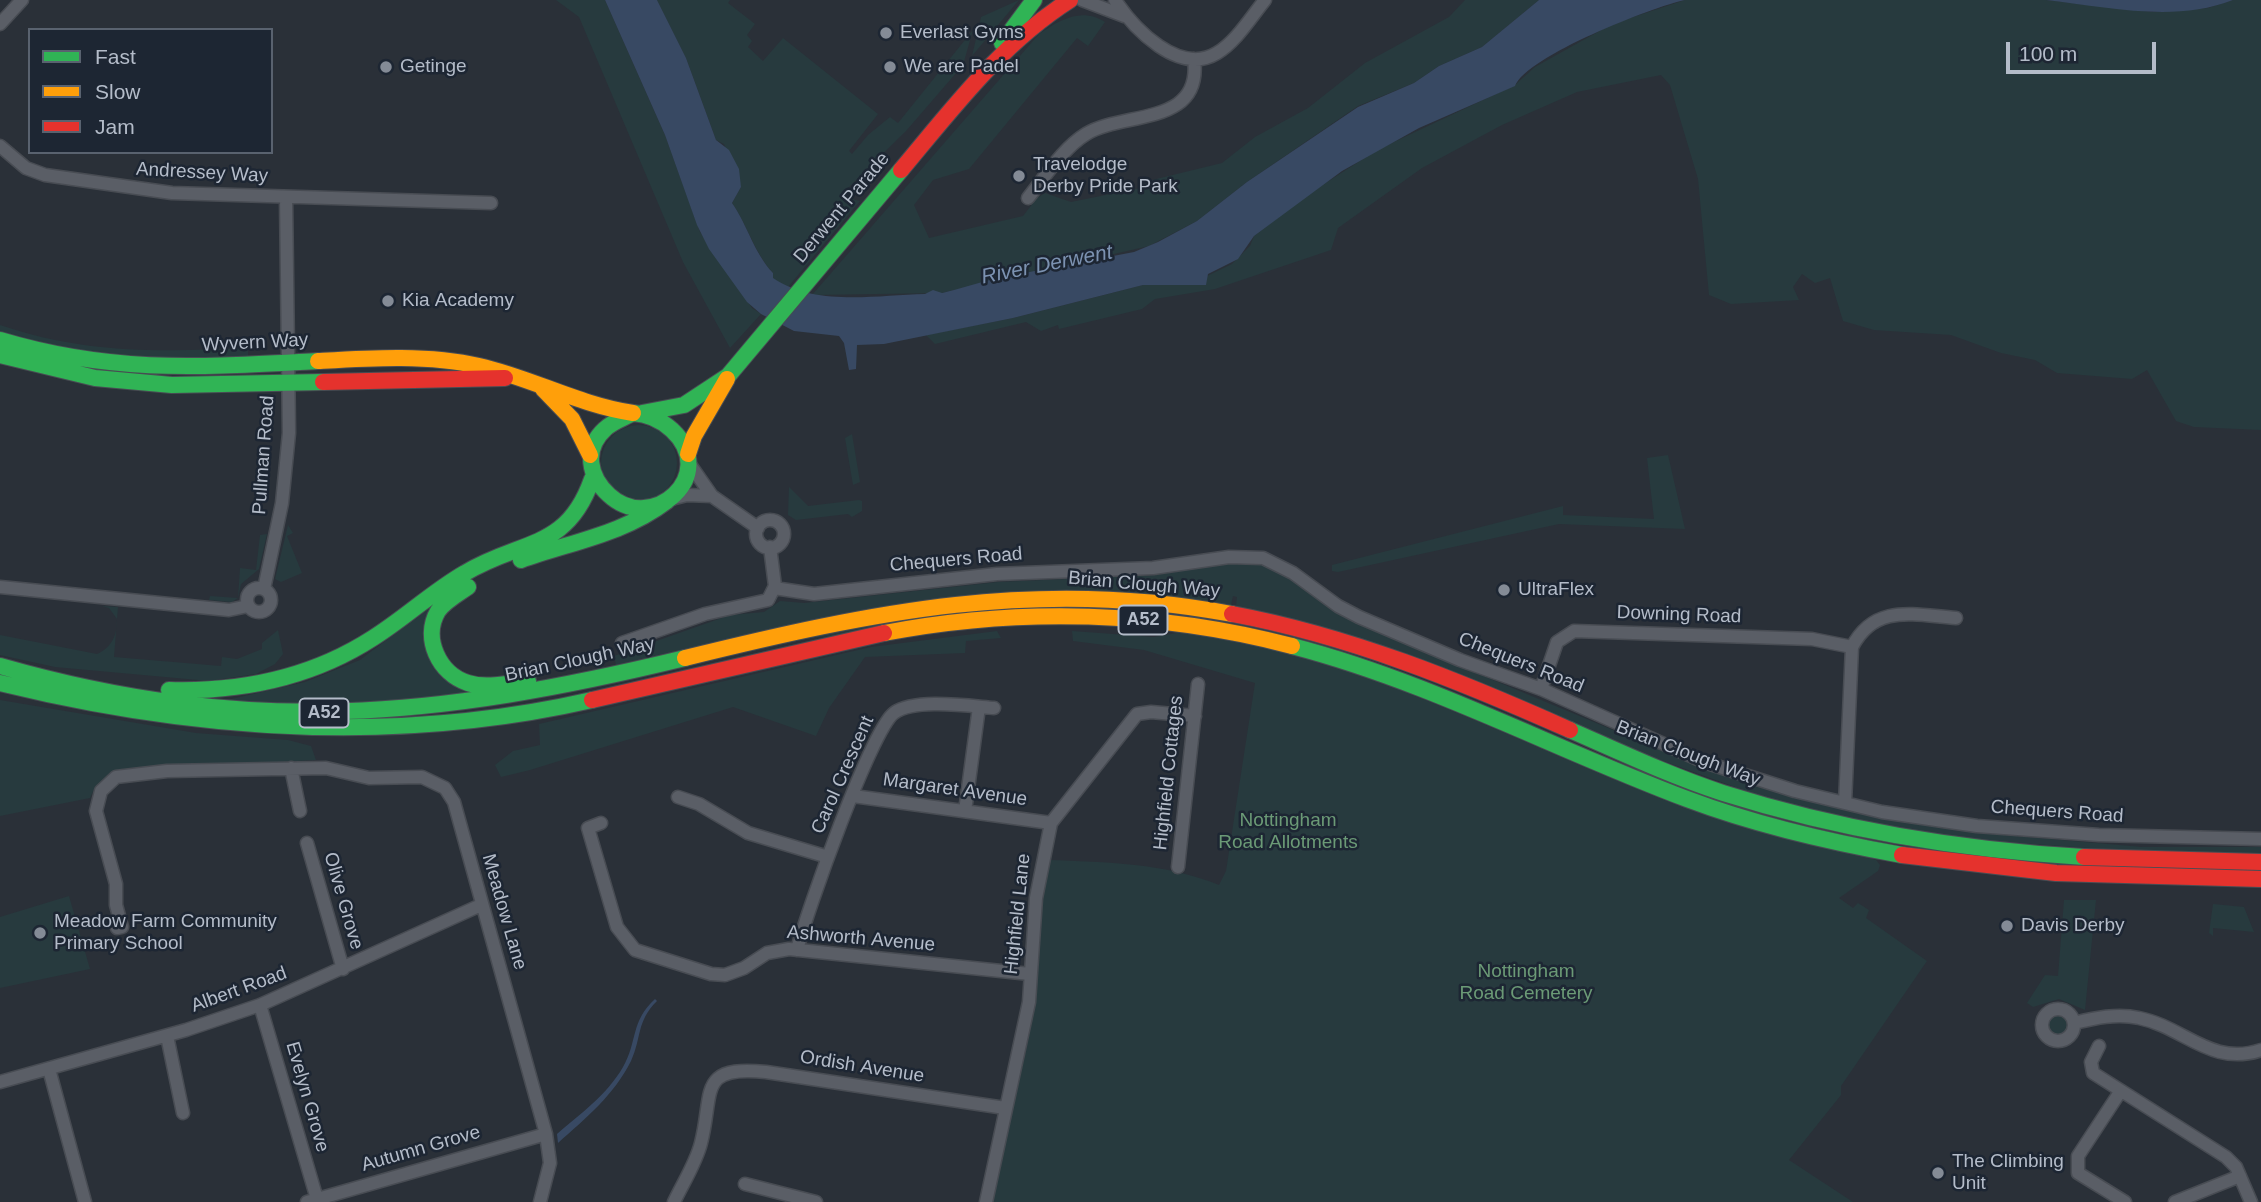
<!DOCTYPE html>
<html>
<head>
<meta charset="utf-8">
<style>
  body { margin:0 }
  #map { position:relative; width:2261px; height:1202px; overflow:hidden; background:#2a3038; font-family:Helvetica,sans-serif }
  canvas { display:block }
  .legend { position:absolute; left:28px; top:28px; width:245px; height:126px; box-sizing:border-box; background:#1d2633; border:2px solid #59626f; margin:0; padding:9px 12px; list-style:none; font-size:21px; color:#b4bcc9 }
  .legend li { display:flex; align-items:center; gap:14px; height:35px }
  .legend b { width:35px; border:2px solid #59626f }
  .scale { position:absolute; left:2006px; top:42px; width:150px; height:32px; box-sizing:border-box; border:4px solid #b4bcc9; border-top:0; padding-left:9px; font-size:21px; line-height:24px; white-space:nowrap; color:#b4bcc9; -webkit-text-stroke:5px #1d2633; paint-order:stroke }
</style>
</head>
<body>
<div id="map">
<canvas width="2261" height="1202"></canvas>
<ul class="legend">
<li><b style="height:9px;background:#30b455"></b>Fast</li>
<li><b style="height:9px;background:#ff9f0a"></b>Slow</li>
<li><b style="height:9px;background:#e5322d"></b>Jam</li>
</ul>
<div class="scale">100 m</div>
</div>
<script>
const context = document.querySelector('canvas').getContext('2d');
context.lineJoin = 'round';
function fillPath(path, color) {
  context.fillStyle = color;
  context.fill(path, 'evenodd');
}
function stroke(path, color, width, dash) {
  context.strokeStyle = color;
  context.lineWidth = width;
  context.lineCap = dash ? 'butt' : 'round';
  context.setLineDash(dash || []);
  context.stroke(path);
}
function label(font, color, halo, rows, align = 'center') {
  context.font = font + ' Helvetica,sans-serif';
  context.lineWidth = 5;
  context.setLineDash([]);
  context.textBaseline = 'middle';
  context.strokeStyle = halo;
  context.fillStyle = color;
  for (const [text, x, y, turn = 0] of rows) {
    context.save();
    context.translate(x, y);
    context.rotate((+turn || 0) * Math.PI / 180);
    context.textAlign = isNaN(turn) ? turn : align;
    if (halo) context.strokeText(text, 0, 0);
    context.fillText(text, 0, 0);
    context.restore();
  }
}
fillPath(new Path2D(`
  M556,0H605L665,135L700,232L752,308L761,314L730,348L683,262L579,17Z
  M657,0H730L728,3L755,24L747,35L752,41L748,47L763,61L783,38L878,114L849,151L852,154L868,135L890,117L898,123L973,30L963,65L906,131L843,193L847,198L860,201L788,287L773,279V273C754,252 748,226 732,203L741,187L724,144L716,140L686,58Z
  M1019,0L972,56L981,17Z
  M1465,0H1539L1482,47L1439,66L1414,83L1358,106L1247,182L1197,221L1149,246L942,293L812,295L1039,34C1060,20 1081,7 1105,22L1088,46L1077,38L969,169L933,180L914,205L929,238L1023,216L1037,198L1045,193L1071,202L1145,187L1144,182L1222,163L1255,137L1308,108L1365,63L1449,17Z
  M1685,0H2046L2153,12L2208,8L2233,0H2261V430L2194,427L2176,421L2147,370L2132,379L2057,373L2035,360L2001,353L1951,335L1874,330L1843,321L1830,278L1815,283L1802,274L1793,287L1799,300L1731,304L1709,295L1698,179L1670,85L1661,75L1577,92L1502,125L1422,168L1338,228L1331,250L1215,289L1155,299L1142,309L1059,329L1058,325L1041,331L1026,322L935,344L926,335L1013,318L1143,285L1207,276L1232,264L1250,246L1254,236L1307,195L1377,150L1515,85L1535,67L1612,24Z
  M0,325C85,354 160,352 248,348V356C155,362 90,360 0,333Z
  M601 463a38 38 0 1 1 76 0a38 38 0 1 1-76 0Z
  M852,434L860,482L853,485L845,438Z
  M1668,455L1685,529L1559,524L1338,572L1332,571V565L1563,506V515L1654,519L1647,458Z
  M789,487L808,506L859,500L862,501V511L852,517L848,514L796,520L788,515Z
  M288,525L293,533L287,536L302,573L281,582L275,579Z
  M267,534L259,569L241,584L238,598L232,602L209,600L210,596L238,598L240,568L256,570L260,535Z
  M1232,562H1255L1295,580L1462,667L1685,760L1884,817L1993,834L2142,847H2261V854L2146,852L1989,841L1861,823L1757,795L1236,606L1237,597L1233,596L1231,605L693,647L616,665L614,656L730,615L764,612L780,601L804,603L998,582L1156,575Z
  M435,603L425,623L471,695C390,706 309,706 227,700L305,682L360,660Z
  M102,606L118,607L114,657L221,666L222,657L237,659L262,649V643L278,630L283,654L275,664L256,674L209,681L55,667L0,655V635L97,654C112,647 117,636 117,619L109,608Z
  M997,631L1001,638L966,641L965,653L865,657L829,708L816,736L733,707L530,770L501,777L495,765L513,751L540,745L539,724L871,647Z
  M1072,631L1154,637L1182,632L1301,654L1876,860L1880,865L1878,871L1839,898L1853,908L1858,903L1869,910L1866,918L1927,961L1841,1086V1095L1789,1160L1853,1202H992L1029,1036L1040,903L1048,860C1106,862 1165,863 1219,885L1226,871L1255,683L1144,650L1073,641Z
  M0,700L196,733L288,740L311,746L316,760L113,771L95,787L90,798L0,816Z
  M69,896L90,969L0,988V917Z
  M2064,900H2096L2085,1010L2059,999L2033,1007L2027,1003L2045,975L2058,976Z
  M2213,904L2244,907L2254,932L2213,928V936L2209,933Z
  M2048 1025a10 10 0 1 1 20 0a10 10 0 1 1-20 0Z`), '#273a3e');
fillPath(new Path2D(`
  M605,0H657L686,58L716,140L729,150L739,169L741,187L732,203C748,226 754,253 773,273V278C816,307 876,295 925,294L933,290L942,293L954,290L993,279L1134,252L1158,242L1197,221L1247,182L1358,107L1414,83L1439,66L1482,47L1539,0H1685C1652,7 1527,56 1515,86L1419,128L1342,171L1254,236L1238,259L1208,274L1206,285H1143L1013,318L884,344L857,345L856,369L849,370L844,343L839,336L794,331L761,314L747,302L709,249L697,225L665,135Z
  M2046,0H2233C2175,23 2108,7 2046,0Z
  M655,999L657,1001C636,1022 642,1037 631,1061C614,1095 586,1118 558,1143L557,1134C580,1114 607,1095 623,1067C638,1041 630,1022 655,999Z`), '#384963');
const street = new Path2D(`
  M1082,0L1124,16
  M1115,0C1134,29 1179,76 1217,53C1236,42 1251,17 1265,0
  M0,24L22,0
  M0,146L26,168L45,175L172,193L491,203
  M1028,198C1045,177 1063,148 1086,134C1123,111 1203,127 1194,59
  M689,463L712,496L758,528
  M671,499L687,495L712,496
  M756 534a14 14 0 1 1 28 0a14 14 0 1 1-28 0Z
  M0,587L229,610L248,606
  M247 600a12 12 0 1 1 24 0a12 12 0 1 1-24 0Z
  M774,588L814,594L997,574L1153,568L1229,557L1263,558L1293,573L1338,606L1359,617L1460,660L1541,689L1704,762L1795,791L1882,812L1977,826L2099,835L2261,839
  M264,589L282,503L289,433L286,197
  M622,643L705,614L768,600L775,586L770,547
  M1541,689L1557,642L1574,631L1812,639L1852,647
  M291,768L300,811
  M853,796L1051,823
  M678,797L699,804L748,833L828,857
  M1845,803L1852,647C1875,603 1914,615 1956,618
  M965,811L979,707
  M601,823L588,828L617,927L635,950L711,974L725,975L744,968L767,953L789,949L1030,974
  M307,843L343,969
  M1178,867L1198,684
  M117,928L122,927L116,905V884L96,811L101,791L116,777L167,771L326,768L369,778L422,777L445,788L454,802L546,1134L550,1163L540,1202
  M797,950C806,914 871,730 894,713C915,698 969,706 994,708
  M260,1005L317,1199
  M2042 1025a16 16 0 1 1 32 0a16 16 0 1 1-32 0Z
  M2074,1023C2095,1018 2117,1013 2139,1018C2184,1027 2211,1067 2261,1050
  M167,1036L183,1113
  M2099,1046L2091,1062L2093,1073L2226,1157L2236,1167L2251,1202
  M49,1069L85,1202
  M0,1082L186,1030L260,1005L481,905
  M2120,1092L2078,1156V1173L2125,1202
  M745,1184L816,1202
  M307,1202L546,1134
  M674,1202C683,1183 696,1163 701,1143C714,1092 697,1065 766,1072L1005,1108
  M986,1202L1029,1002L1036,898L1051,823L1137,714L1151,712L1195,716
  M2175,1202L2240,1176`);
const fast = new Path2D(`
  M1002,43L1034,0
  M0,340C113,374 202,367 318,361
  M0,355L95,378L172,385L323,382
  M633,413C648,414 661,420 672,430C720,475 652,535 609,495C589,477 583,449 605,429C612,422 624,418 633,413Z
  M642,413L684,405L728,376L901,170
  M521,560C571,542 624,534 667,501
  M468,587C458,594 445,601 438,611C422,638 439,674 468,683C487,689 509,683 528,681
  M1292,646C1430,682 1554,749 1687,799C1756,825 1829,842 1902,855
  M0,666C248,737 438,718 685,658
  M0,683C195,731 395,745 592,700
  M169,690C242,692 311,678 373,638C405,618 432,592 465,573C521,539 567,551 592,479
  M1570,730C1620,752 1671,776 1723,793C1840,830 1961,850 2084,857`);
const slow = new Path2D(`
  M318,361C369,358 428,354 479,366C532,378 579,405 633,413
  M543,389L572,419L590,455
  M688,454L694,436L727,379
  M884,633C1019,607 1159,611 1292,646
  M685,658C872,612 1038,577 1232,614`);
const jam = new Path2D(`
  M901,170C953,108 1001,44 1070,0
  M323,382L505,378
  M1232,614C1350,636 1460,681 1570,730
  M592,700L884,633
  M1902,855L2056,873L2261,879
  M2084,857L2261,862`);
stroke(street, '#484c53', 15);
stroke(fast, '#484c53', 18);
stroke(slow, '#484c53', 18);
stroke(jam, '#484c53', 18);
stroke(street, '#5a5e66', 12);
stroke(fast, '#30b455', 16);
stroke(slow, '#ff9f0a', 16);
stroke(jam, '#e5322d', 16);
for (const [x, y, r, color] of [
  [886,33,7,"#848b96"],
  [386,67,7,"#848b96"],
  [890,67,7,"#848b96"],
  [1019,176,7,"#848b96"],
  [388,301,7,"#848b96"],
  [1504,590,7,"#848b96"],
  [2007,926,7,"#848b96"],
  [40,933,7,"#848b96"],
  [1938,1173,7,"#848b96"]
]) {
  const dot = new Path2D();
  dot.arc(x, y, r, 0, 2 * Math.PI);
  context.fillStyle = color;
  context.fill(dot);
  stroke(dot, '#1d2633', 2.5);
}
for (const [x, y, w] of [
  [1143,620,49],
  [324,713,49]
]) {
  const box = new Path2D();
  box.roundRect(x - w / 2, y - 14.5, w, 29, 5);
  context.fillStyle = '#1d2633';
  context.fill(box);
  stroke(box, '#b4bcc9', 2);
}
label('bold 18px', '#b4bcc9', null, [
  ["A52",1143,620],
  ["A52",324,713]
]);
label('19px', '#b4bcc9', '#1d2633', [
  ["Everlast Gyms",900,33],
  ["Getinge",400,67],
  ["We are Padel",904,67],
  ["Travelodge",1033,165],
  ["Derby Pride Park",1033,187],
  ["Kia Academy",402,301],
  ["UltraFlex",1518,590],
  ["Meadow Farm Community",54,922],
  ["Primary School",54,944],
  ["Davis Derby",2021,926],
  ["The Climbing",1952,1162],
  ["Unit",1952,1184]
], 'left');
label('19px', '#b4bcc9', '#1d2633', [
  ["Andressey Way",202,173,3],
  ["Derwent Parade",842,208,-50],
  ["Wyvern Way",255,343,-3],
  ["Pullman Road",264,455,-86],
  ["Chequers Road",956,560,-5],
  ["Brian Clough Way",1144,585,5],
  ["Downing Road",1679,615,2],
  ["Brian Clough Way",580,660,-12],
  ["Chequers Road",1521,663,22],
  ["Brian Clough Way",1688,754,21],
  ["Highfield Cottages",1169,773,-84],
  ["Carol Crescent",843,775,-66],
  ["Margaret Avenue",955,790,8],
  ["Chequers Road",2057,812,4],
  ["Olive Grove",343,901,74],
  ["Meadow Lane",504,912,74],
  ["Highfield Lane",1018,914,-84],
  ["Ashworth Avenue",861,939,5],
  ["Albert Road",239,990,-20],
  ["Ordish Avenue",862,1067,9],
  ["Evelyn Grove",307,1097,74],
  ["Autumn Grove",421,1149,-16]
]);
label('19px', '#6b9a76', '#1d2633', [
  ["Nottingham",1288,821],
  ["Road Allotments",1288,843],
  ["Nottingham",1526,972],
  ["Road Cemetery",1526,994]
]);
label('italic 21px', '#7c92b1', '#1d2633', [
  ["River Derwent",1047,265,-11]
]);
</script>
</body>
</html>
